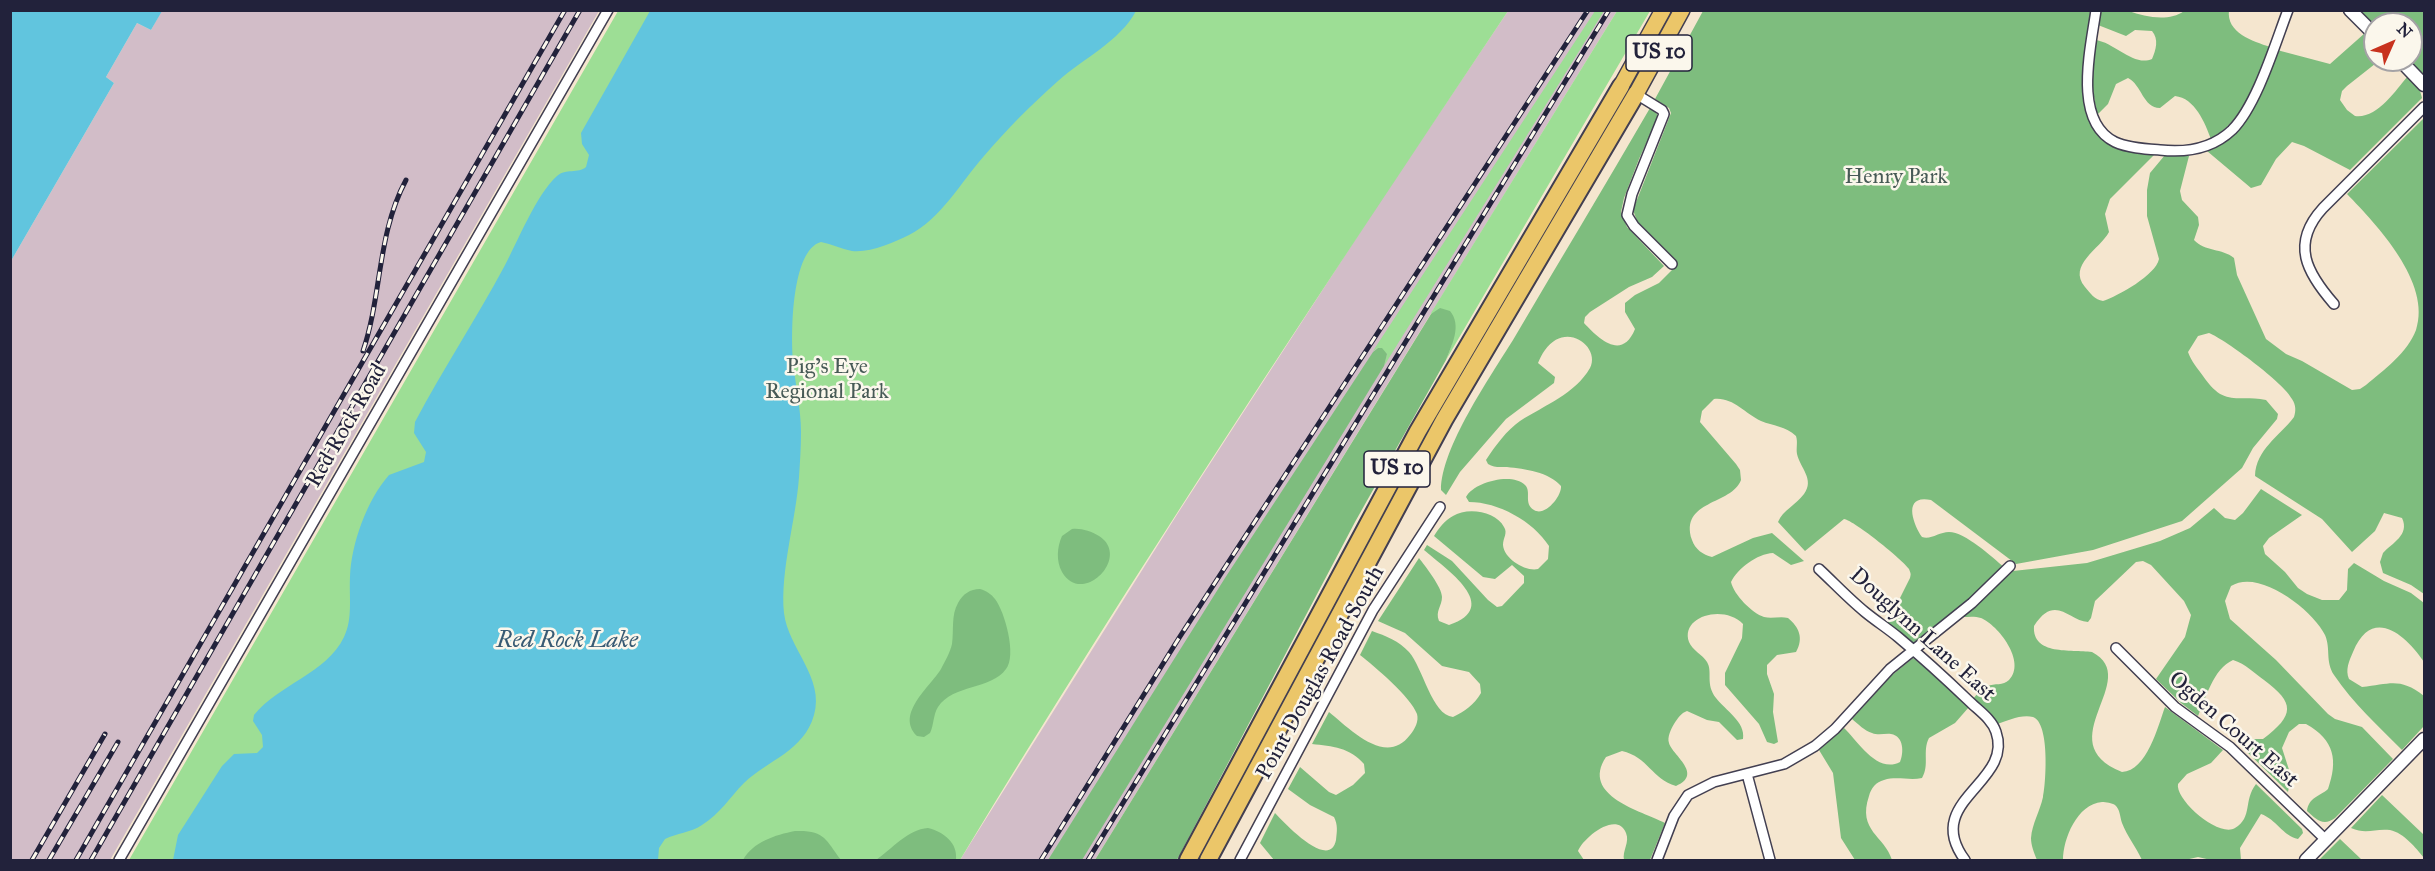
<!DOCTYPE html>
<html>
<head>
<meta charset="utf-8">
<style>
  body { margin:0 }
  #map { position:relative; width:2435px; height:871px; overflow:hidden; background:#f5e6cf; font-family:"IM FELL Great Primer",serif }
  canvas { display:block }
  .frame { position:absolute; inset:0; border:12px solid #22223b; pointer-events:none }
  .north { position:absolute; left:2363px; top:12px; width:60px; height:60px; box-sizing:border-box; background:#fbf7ec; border:2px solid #a4a2a5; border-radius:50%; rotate:45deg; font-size:16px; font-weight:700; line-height:24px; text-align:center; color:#22223b }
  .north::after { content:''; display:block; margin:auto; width:21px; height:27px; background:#c8321e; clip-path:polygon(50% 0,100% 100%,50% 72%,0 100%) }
</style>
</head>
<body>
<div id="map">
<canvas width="2435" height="871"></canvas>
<div class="frame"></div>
<div class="north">N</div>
</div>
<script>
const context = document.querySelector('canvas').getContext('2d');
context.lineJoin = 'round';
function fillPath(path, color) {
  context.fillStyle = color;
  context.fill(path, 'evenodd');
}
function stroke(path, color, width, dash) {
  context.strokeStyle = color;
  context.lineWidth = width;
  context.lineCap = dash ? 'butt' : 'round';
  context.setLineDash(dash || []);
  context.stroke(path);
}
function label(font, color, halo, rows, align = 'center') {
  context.font = font + ' "IM FELL Great Primer",serif';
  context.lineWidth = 5;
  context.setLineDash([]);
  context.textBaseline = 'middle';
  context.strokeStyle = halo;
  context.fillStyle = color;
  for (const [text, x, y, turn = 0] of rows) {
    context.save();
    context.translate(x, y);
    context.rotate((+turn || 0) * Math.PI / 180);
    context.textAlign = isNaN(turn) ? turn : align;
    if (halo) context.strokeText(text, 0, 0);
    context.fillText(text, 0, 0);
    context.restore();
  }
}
fillPath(new Path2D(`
  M162,10L599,11L110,860H11V261L114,83L106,77L137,23L151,30Z
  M1508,11H1617L1095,860H960L1178,513L1377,206Z`), '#d2bdc8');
fillPath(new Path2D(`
  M618,11H1508C1321,291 1134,572 960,860H129Z
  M1595,11H1604L1384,366L1387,354L1378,348L1373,351Z
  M1617,11H1650L1446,360L1452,344L1431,313Z`), '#9dde95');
fillPath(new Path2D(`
  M2229,10C2226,33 2253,41 2270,47C2255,82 2245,119 2211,139C2205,123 2195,98 2175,96L2160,108C2143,108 2142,85 2128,78L2116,84L2108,104L2097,115L2092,84L2096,40C2115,43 2134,67 2152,59C2156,50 2159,39 2152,31L2135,30L2126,36L2098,25L2100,11C2108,11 2121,8 2129,11C2145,17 2169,22 2184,11Z
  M1703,11H2092L2086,56L2096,130L2155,154L2110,199L2105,214L2109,232C2100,249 2067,265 2085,287C2090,293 2095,300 2103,301C2118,296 2156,275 2159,259L2147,216V190L2150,173L2165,155L2189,156L2180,191L2182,200L2198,217L2199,225L2194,240C2205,252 2222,248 2234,258L2237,275L2266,339L2286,354L2302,361L2352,390L2360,389L2366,385C2383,371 2408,352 2416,330C2432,283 2377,225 2347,194L2424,118V594L2411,585L2383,573L2380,562L2383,553C2392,543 2410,535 2402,518L2384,513L2375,531L2352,552L2322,519L2255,476C2256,449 2279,437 2294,417C2296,411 2296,405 2292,399C2284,383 2226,340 2209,333L2198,336L2188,352C2191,361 2198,369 2203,376C2225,408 2236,394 2266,400L2278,414L2277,419L2253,448L2242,468L2182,521L2093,550L2016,564L1931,500C1902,494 1913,524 1922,537C1931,540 1939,532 1949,532C1965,532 1992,557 2004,567L1968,601L1913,643L1887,624L1910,578C1911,574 1911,574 1909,569C1903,560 1855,521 1844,519L1805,551L1778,522C1783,510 1796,505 1804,494C1815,479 1800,468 1797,454C1796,448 1798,442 1796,436C1786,426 1773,426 1761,421C1744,413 1733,397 1714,399L1702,411L1700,422L1736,464L1740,470L1741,480C1732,505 1679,500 1692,540C1695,549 1703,555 1712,557L1753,538L1772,533L1804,561L1791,565L1773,553C1757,554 1738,568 1731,582C1734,595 1752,613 1764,617C1772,619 1780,616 1788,618C1799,627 1804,638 1796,652L1777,655L1767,665V674L1774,694L1773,712L1778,742L1774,744L1767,742L1759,724L1725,685V673L1742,638L1743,624C1724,604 1680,616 1689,642C1692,650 1703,655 1707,662C1713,672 1705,684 1716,698C1725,710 1746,722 1743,739L1737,740L1719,722L1707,720L1687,711C1681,713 1678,718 1674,724C1671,729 1667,737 1669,743C1672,755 1704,774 1676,786C1652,779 1648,757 1622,751L1606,757C1580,796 1642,811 1665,823L1650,860H1624C1622,851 1630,842 1626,833C1617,810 1583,838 1578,851L1584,860H1274L1260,843L1275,813C1285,824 1330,871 1336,840C1337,831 1338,825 1334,817L1310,805L1288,789L1300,767L1329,792L1336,795L1353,785L1365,773L1364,764C1351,748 1332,746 1312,744L1329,712C1350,729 1386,767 1410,735C1415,729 1419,721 1417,714C1411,697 1374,666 1360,655L1372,631C1386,636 1399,641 1409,652C1423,668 1432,715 1453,717C1465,711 1474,705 1481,693L1480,684L1469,672L1442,666L1405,633L1378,621L1419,558C1425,566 1442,587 1442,597C1442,606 1435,611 1439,621L1449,625C1503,607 1446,569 1424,550L1427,545L1452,561L1488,600L1497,607L1502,606L1524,583V576L1512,565L1495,579L1483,577L1434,536C1439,528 1445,520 1453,516C1467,507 1496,511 1504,527C1508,533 1503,538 1503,545C1504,559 1526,572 1538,569L1548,559L1549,546C1533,521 1498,502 1469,502L1466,497C1474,482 1512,472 1525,485C1532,492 1523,503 1534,510C1545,517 1562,496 1561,486C1549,472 1525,469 1507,467C1500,467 1494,468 1488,464L1486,460C1495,446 1507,430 1520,421C1545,405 1575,394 1590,368C1601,347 1566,320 1545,350C1542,354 1540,358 1538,363L1555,377L1554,383L1506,419L1460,472L1446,495L1441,490C1441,448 1490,377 1513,340C1558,263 1605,186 1650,108L1656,112L1658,117L1639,159L1624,198L1621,212L1627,227L1664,266L1652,277L1629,287L1590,312L1585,317L1584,323C1599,339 1622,361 1635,329L1625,312V303L1635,295L1659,283L1677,265L1675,259L1637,221L1633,210L1671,113L1669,108L1655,99Z
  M2359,11H2424V76L2409,60H2411V24H2375V26Z
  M2365,33L2375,44V60H2380L2347,86L2342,91L2340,100L2347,110L2355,116C2377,119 2395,91 2408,76L2419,87L2422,98L2350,170L2304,146L2292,142L2276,159L2261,185L2251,188L2207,151L2227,139L2277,50L2330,64Z
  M1440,308L1450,311C1462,325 1452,345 1446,360L1355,522L1177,860H1095L1431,314Z
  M1378,348H1382L1387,354L1384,366L1082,860H1048L1225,578L1373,352Z
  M2261,489L2302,515L2269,538L2263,546L2265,554L2285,572L2298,588L2307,594L2322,600H2339L2347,590L2348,569L2354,563L2384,581L2411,593L2424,603V662C2405,634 2372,606 2353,652C2349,661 2345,670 2349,679L2362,687C2390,684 2400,677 2424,696V726L2402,750C2378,726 2353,703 2334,675C2325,661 2331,649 2325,635C2313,610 2259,568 2231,586L2225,601L2230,619L2276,660L2328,714L2335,719L2362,727L2393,759L2335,818C2323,827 2316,819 2307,811C2309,797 2319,797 2328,789C2338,761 2335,740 2306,724H2299L2289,732L2282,748L2291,776L2288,792L2237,742L2242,739H2263C2295,715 2295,703 2264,680C2254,673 2246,664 2233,660C2213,669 2206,698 2198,716L2181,703L2156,679L2185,637L2191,615L2184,601L2151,565L2143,561L2136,562L2095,601L2091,618L2088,622C2069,621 2055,593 2034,626C2032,656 2071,649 2092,652C2144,679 2047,742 2122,772C2147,771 2158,726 2165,707L2223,750L2211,763L2187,774L2178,784C2175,800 2219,838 2235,828C2253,817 2243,801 2256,784L2302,829L2303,833L2298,839C2283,836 2276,819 2261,814L2240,848L2241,860H2211L2198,857L2185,860H2142C2136,847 2127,836 2122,823C2120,817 2120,809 2115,805C2112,803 2106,802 2102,802C2077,804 2063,839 2063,860H2037C2034,853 2031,845 2031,838C2032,824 2040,811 2043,797C2046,783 2050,723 2033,717C2021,714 2007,721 1997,724L1973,699C1977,694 1981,689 1987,686C1995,683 2003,686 2009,680C2027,662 1998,625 1981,618C1975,616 1968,617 1962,617L2013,571L2087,563L2160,541L2190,528L2214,508L2225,518L2235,520L2243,513Z
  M1072,529C1081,528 1091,531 1099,536C1132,557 1082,607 1062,572C1056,561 1057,547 1062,536Z
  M980,589C987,591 991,594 995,599C1005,612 1017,656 1006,669C991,690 953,684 938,707C933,715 934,725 930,733L924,737L917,736C895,714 930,687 941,669C945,661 950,653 952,644C954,630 951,615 958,603C963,594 970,589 980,589Z
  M1913,658L1928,669L1969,707L1955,723L1929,738C1922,751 1930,765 1922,778C1910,781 1897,776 1884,780C1876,782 1871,788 1869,796C1857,831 1885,836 1892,860H1855L1841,838L1833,773L1819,750L1844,728C1858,741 1877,774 1900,762C1904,753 1904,736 1891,734C1885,733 1879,736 1872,733C1865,731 1858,724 1852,719L1891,676Z
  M2382,795L2424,835V858C2416,848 2404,833 2390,830C2375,828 2367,835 2351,828Z
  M928,828C944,832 958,843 956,860H876C892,849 908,829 928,828Z
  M795,831C825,830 825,839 841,860H743C753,842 775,835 795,831Z
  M2340,839L2362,860H2319Z`), '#7ebd7e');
fillPath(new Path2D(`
  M11,10L162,11L151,30L137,23L106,77L114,83L11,261Z
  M650,11H1136C1120,41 1084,58 1058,81C1032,104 1007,129 984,156C961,182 941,219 909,235C893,243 870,253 852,251C841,249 832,244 821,242C791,250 791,334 793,360C795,384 801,408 801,432C801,447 800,462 799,477C796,520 780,571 784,613C788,648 825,678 814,715C804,751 768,760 744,783C730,797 720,814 702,825C690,833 677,833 665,839L659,848L658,860H173L178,835L222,766L234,754L257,753L263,747L262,735L253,721L254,715C279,684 326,674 344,637C353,619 349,597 350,577C351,544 367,500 389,475L424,462L426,452L414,433L415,422C443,369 476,319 504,267C518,241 536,195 557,176C566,168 578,174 586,167L589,155L582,144L581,133Z`), '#61c5de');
const minor = new Path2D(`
  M2096,10C2091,47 2072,121 2115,142C2128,148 2146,149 2160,150C2187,153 2212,149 2232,130C2257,105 2275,44 2288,10
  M1636,94L1662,110L1664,114L1632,194L1627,215L1634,226L1672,264
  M2334,304C2307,273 2290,244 2323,208L2424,107
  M1819,569C1834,583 1849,599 1865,612C1876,621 1887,628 1898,637C1922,657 1946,679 1969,701C1978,710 1992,719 1996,732C2014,783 1921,801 1965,860
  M2116,648L2175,707L2230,747L2326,840
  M1747,774L1770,860
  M119,860L608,10
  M1240,860L1373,610L1440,507
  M1657,860L1674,816L1688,795L1714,782L1784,764L1815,746L1835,729L1890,669L1972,603L2010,566`);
const tertiary = new Path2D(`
  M2350,10L2375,35
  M2400,60L2424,85
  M2306,860L2424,739`);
const trunk = new Path2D(`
  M1621,86L1663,10
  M1636,94L1682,10`);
const motorway = new Path2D(`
  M1188,860L1418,431L1621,86
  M1208,860L1444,420L1636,94`);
stroke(minor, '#423f51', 12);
stroke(tertiary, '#423f51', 15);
stroke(trunk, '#423f51', 18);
stroke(motorway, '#423f51', 20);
stroke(minor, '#fff', 9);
stroke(tertiary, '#fff', 12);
stroke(trunk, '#ebc669', 15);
stroke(motorway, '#ebc669', 16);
const rail = new Path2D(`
  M363,351C382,295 377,234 406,180
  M32,860L105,734
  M49,860L118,742
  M76,860L565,10
  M91,860L580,10
  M1041,860L1179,638L1588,10
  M1088,860L1609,10`);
stroke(rail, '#22223b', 5);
stroke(rail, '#fbf7ec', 3, [9]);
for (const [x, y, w] of [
  [1659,53,66],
  [1397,469,66]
]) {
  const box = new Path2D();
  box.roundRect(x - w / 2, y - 18, w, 36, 4.5);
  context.fillStyle = '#fbf7ec';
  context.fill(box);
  stroke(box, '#22223b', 1.5);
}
label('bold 21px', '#22223b', null, [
  ["US 10",1659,53],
  ["US 10",1397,469]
]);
label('22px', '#475a56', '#fbf7ec', [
  ["Henry Park",1896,178],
  ["Pig's Eye",827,368],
  ["Regional Park",827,393]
]);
label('22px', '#22223b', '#fbf7ec', [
  ["Red Rock Road",347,426,-60],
  ["Douglynn Lane East",1922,635,42],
  ["Point Douglas Road South",1321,673,-61],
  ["Ogden Court East",2233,730,41]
]);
label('italic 24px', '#385b74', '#fbf7ec', [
  ["Red Rock Lake",567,641]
]);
</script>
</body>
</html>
